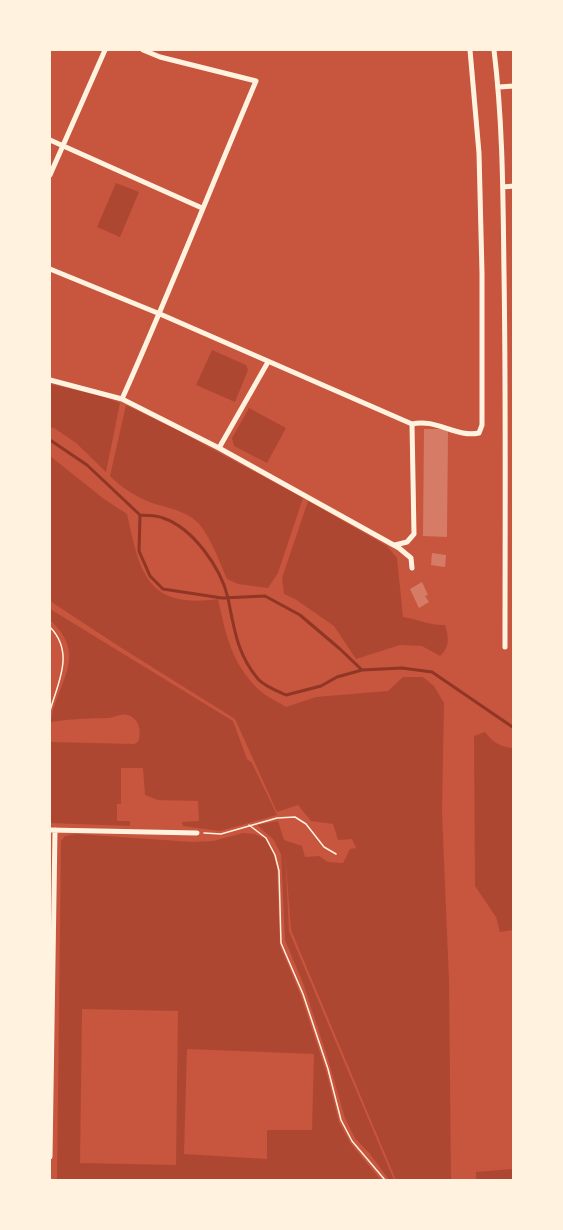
<!DOCTYPE html>
<html>
<head>
<meta charset="utf-8">
<style>
  body { margin:0 }
  #map { position:relative; width:563px; height:1230px; overflow:hidden; background:#c8553d; font-family:Commissioner,sans-serif }
  canvas { display:block }
  .frame { position:absolute; inset:0; border:51px solid #fff3e0; pointer-events:none }
</style>
</head>
<body>
<div id="map">
<canvas width="563" height="1230"></canvas>
<div class="frame"></div>
</div>
<script>
const context = document.querySelector('canvas').getContext('2d');
context.lineJoin = 'round';
function fillPath(path, color) {
  context.fillStyle = color;
  context.fill(path, 'evenodd');
}
function stroke(path, color, width, dash) {
  context.strokeStyle = color;
  context.lineWidth = width;
  context.lineCap = dash ? 'butt' : 'round';
  context.setLineDash(dash || []);
  context.stroke(path);
}
fillPath(new Path2D(`
  M116,183L139,192L120,237L97,227Z
  M212,350L246,365L248,370L235,402L196,385Z
  M50,384L102,396L120,403L106,472L76,443L54,428L50,427Z
  M126,405L179,431L303,498L278,573L268,588L238,584L227,579C219,561 212,540 200,525C187,509 162,508 145,500C132,494 120,486 110,476Z
  M249,408L286,428L267,463L234,446L232,438Z
  M50,456L104,499L127,514C140,573 147,609 218,599C226,635 231,662 258,689C265,696 277,701 286,707L316,697L388,691L403,677H423L434,686L444,703L442,811L449,981L451,1180H396L291,930L285,852L289,931L394,1180H389L370,1154L355,1138L345,1118L327,1056L303,983L285,940L281,854L273,839L257,825L278,821L284,840L302,846L305,857L319,856L328,862L343,863L350,849L356,848L352,839L338,840L333,824L311,821L298,805L277,812L235,719L120,647L50,601Z
  M308,501L387,546L397,558L403,617C418,619 430,626 445,625C449,637 450,647 440,656L422,646L400,645L356,659L334,626L295,599L284,594L282,578Z
  M50,609L233,721L247,759L252,763L277,815L220,831L183,826L182,822L199,821L198,801L158,800L145,795L143,768H121V804H117V821H130V826L50,823V742L134,744L138,742C142,732 139,717 127,715C120,713 115,718 108,718C89,718 70,719 51,722C56,682 90,657 50,620Z
  M485,732C492,742 501,747 513,748V930L500,932L496,917L475,886L474,736Z
  M243,833L255,834L265,839L273,853L277,867L280,946L301,996L326,1071L339,1122L351,1144L381,1180H57L61,841L65,836L77,834L192,842L213,841ZM82,1009L178,1011L176,1165L80,1163ZM187,1049L314,1054L312,1130H267V1159L184,1154Z
  M513,1169V1180H476V1172Z`), '#ae4732');
stroke(new Path2D(`
  M50,440L87,465L140,515L139,551L150,576L163,589L222,598L265,596L300,615L340,649L362,670L402,668L432,672L514,728
  M140,515C147,516 157,515 163,518C193,528 221,568 228,598C234,628 237,654 258,679C264,686 277,691 286,695L321,686L337,677L362,670`), '#8f3625', 3);
fillPath(new Path2D(`
  M424,429H448L447,537L423,536Z
  M432,553L446,555L445,567L431,565Z
  M422,582L428,595L425,596L429,602L419,608L410,589Z`), '#d67c66');
stroke(new Path2D(`
  M50,627C75,653 58,682 50,711
  M249,825L266,838L275,855L279,871L281,943L303,994L328,1069L341,1120L352,1141L385,1180
  M204,833L221,834L277,818L295,817L306,824L324,847L336,854`), '#fff3e0', 1.5);
stroke(new Path2D(`
  M494,50C503,123 503,198 504,273C506,397 505,522 505,647
  M499,87L514,86
  M50,140L202,208
  M50,175L105,50
  M503,187L514,186
  M50,269L160,314L412,424C436,418 456,438 479,433L482,425V273L479,153L470,50
  M50,380L122,399L219,448L399,548L411,558L412,568
  M122,399C169,294 211,187 256,81L160,57L143,50
  M219,448L268,362
  M395,545L407,542L414,534L412,424
  M50,830L197,833
  M50,1157L55,830`), '#fff3e0', 5);
</script>
</body>
</html>
